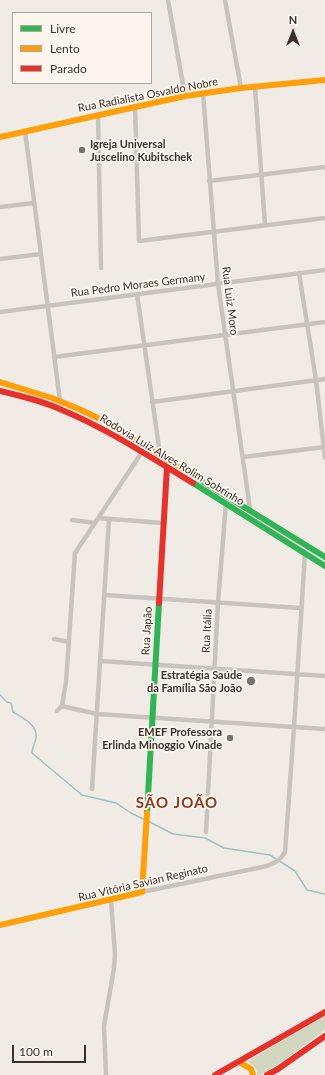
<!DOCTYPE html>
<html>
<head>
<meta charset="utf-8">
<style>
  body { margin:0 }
  #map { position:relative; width:325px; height:1075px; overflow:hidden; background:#f0ebe5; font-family:Lato,sans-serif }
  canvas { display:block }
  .legend { position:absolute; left:12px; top:12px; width:140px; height:72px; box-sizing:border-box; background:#fbf5ee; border:1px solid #aea6a0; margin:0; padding:5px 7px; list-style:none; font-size:12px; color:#3b302b }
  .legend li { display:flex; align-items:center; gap:8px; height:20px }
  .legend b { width:20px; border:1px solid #aea6a0 }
  .north { position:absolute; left:273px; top:12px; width:40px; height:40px; -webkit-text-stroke:3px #fbf5ee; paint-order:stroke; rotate:0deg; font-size:11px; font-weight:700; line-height:16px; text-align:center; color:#3b302b }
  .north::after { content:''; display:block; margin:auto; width:14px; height:18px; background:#3b302b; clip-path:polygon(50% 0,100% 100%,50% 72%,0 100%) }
  .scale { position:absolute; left:12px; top:1045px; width:74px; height:18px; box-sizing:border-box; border:2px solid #3b302b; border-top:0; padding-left:5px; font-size:12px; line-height:14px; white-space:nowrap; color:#3b302b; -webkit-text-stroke:3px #fbf5ee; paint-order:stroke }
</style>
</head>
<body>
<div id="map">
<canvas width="325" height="1075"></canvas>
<ul class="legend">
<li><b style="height:5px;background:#30b455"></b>Livre</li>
<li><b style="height:5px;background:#ff9f0a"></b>Lento</li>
<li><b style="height:5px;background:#e5322d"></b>Parado</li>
</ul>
<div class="north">N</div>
<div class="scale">100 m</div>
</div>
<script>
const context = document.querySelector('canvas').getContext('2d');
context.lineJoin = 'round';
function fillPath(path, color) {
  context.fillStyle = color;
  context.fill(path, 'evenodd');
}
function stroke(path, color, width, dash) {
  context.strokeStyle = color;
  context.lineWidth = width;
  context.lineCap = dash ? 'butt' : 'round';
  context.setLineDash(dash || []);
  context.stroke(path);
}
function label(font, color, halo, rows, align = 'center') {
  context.font = font + ' Lato,sans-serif';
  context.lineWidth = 3.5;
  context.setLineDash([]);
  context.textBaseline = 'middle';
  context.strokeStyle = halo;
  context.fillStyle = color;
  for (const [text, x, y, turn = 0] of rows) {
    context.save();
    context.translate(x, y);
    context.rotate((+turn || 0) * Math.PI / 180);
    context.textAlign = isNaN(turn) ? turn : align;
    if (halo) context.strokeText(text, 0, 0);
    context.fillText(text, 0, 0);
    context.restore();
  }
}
fillPath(new Path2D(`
  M325,1015V1030L283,1061L260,1075H257C257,1068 253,1064 247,1062Z`), '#d1d6bf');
stroke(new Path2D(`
  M0,695L7,702L11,703L13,712C23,718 38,725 36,738C35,743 32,748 32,753L82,795L116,803L131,813L145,820
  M148,821L173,834L205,838L224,848L270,855L295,871L307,890L325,894`), '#a1c2c1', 1.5);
stroke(new Path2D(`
  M168,0L185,96
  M225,0L241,88
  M255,87L265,225
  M203,93L218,284L250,509
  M135,106L139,241L325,218
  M98,115L101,268
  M25,131L60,401
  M209,181L325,167
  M0,207L34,203
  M0,259L41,254
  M299,273L316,380L325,458
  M137,294L160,454
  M0,312L325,270
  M54,357L325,322
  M152,402L325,379
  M243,457L325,447
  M98,518L163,523
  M72,520L95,523
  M104,595L301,608
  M54,639L69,642
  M100,661L325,676
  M62,706L97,714L325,729
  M57,711L62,706L66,682L75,553L142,452
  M92,789L109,519
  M206,832L218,602L226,503
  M142,892L267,866C275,863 281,860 285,852L294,727L305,553
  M106,1075L104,1026L114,968L115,954L111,900`), '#c9c3be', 4.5);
stroke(new Path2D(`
  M189,473L325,557
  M193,483L325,566
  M147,813L159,603`), '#30b455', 6);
stroke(new Path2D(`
  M0,137L185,96L241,88L325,80
  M0,382L52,398L79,409L102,420L189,473
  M0,925L142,892L147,813
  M239,1062L251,1069L253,1075`), '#ff9f0a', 6);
stroke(new Path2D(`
  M0,391C21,396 42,401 62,410C108,429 150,457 193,483
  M159,603L167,467
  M215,1075L325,1012
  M267,1075L278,1069L325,1036`), '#e5322d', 6);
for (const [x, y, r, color] of [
  [82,150,4,"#7a716c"],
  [251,681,5,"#7a716c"],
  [230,738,4,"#7a716c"]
]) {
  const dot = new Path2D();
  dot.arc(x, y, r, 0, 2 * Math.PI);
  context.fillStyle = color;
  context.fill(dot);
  stroke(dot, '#fbf5ee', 1.5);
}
label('11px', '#3b302b', '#fbf5ee', [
  ["Rua Radialista Osvaldo Nobre",148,95,-11],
  ["Rua Pedro Moraes Germany",138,285,-7],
  ["Rua Luiz Moro",230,301,83],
  ["Rodovia Luiz Alves Rolim Sobrinho",172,460,31],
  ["Rua Japão",147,631,-87],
  ["Rua Itália",207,631,-87],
  ["Rua Vitória Savian Reginato",143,883,-13]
]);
label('bold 11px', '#3b302b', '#fbf5ee', [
  ["Igreja Universal",90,144,"left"],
  ["Juscelino Kubitschek",90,157,"left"],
  ["Estratégia Saúde",242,675],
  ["da Família São João",242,688],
  ["EMEF Professora",222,732],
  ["Erlinda Minoggio Vinade",222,745]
], 'right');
context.letterSpacing = '1px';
label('bold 15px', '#8c3b22', '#fbf5ee', [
  ["SÃO JOÃO",177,803]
]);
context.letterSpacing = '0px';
</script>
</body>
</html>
